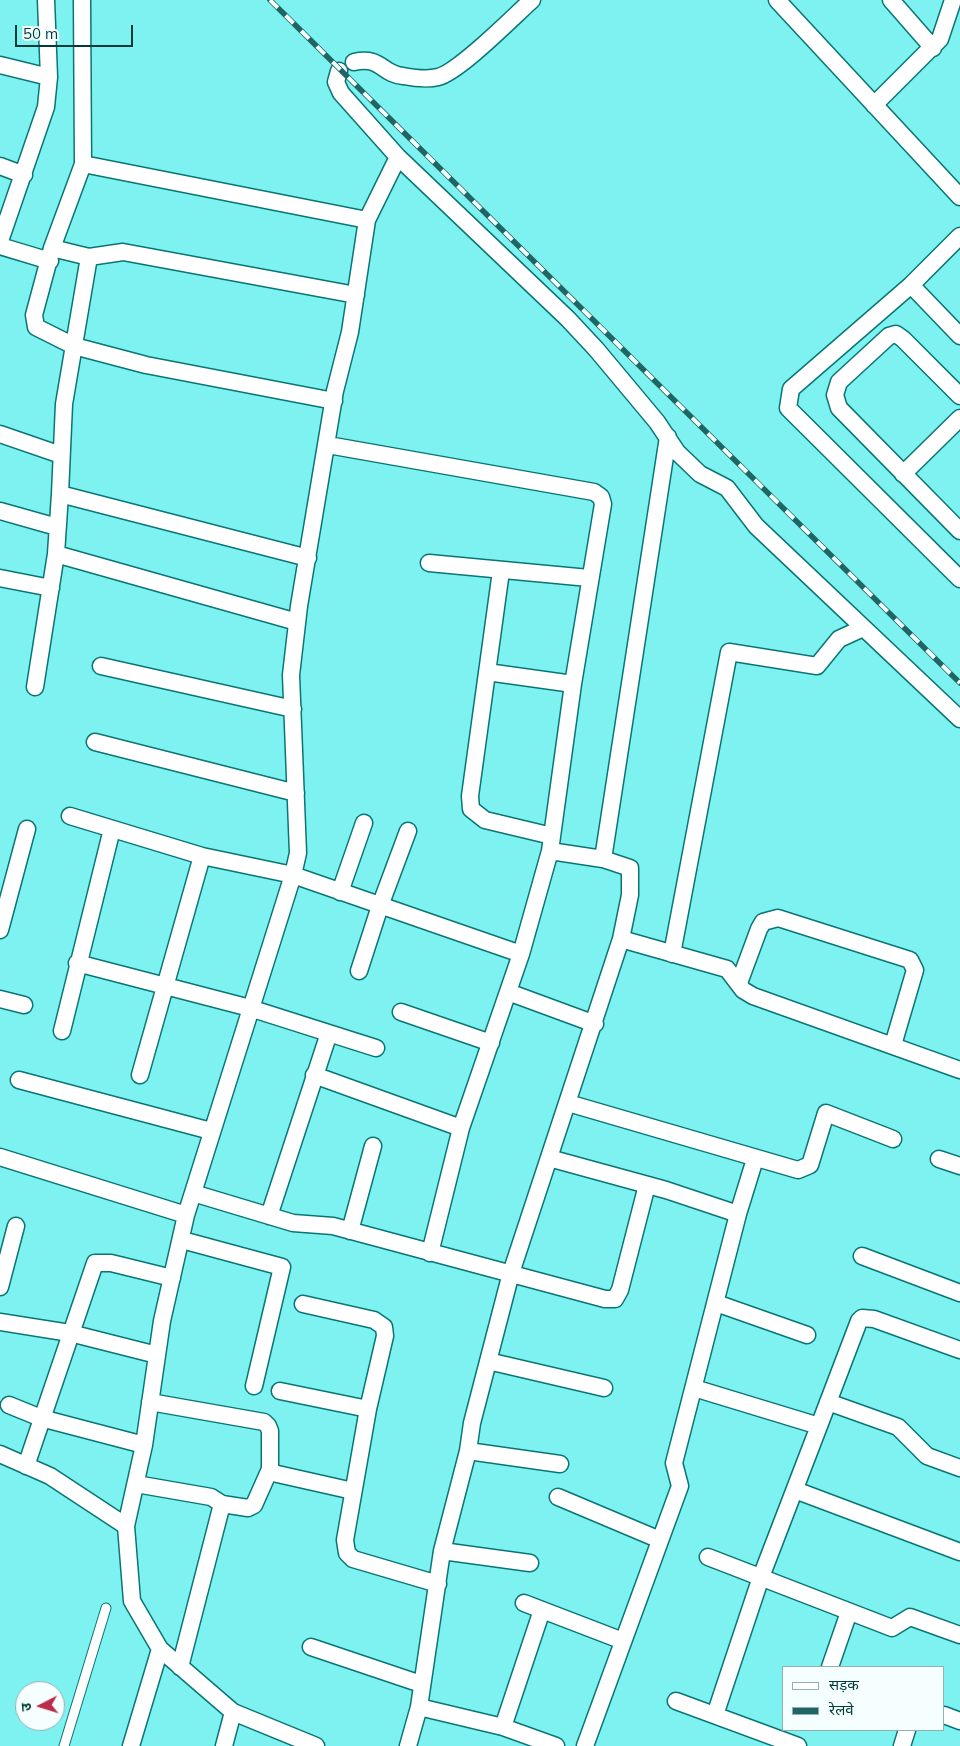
<!DOCTYPE html>
<html>
<head>
<meta charset="utf-8">
<style>
  body { margin:0 }
  #map { position:relative; width:960px; height:1746px; overflow:hidden; background:#7df2f1; font-family:Mulish,"Noto Sans Devanagari",sans-serif }
  canvas { display:block }
  .legend { position:absolute; left:782px; top:1666px; width:162px; height:65px; box-sizing:border-box; background:#f5ffff; border:1px solid #94b0b0; margin:0; padding:6px 9px; list-style:none; font-size:15px; color:#023a3a }
  .legend li { display:flex; align-items:center; gap:10px; height:25px }
  .legend b { width:25px; border:1px solid #94b0b0 }
  .north { position:absolute; left:15px; top:1681px; width:50px; height:50px; box-sizing:border-box; background:#f5ffff; border:1px solid #94b0b0; border-radius:50%; rotate:265deg; font-size:14px; font-weight:700; line-height:20px; text-align:center; color:#023a3a }
  .north::after { content:''; display:block; margin:auto; width:18px; height:22px; background:#bc2b49; clip-path:polygon(50% 0,100% 100%,50% 72%,0 100%) }
  .scale { position:absolute; left:15px; top:25px; width:118px; height:22px; box-sizing:border-box; border:2px solid #023a3a; border-top:0; padding-left:6px; font-size:15px; line-height:18px; white-space:nowrap; color:#023a3a; -webkit-text-stroke:4px #f5ffff; paint-order:stroke }
</style>
</head>
<body>
<div id="map">
<canvas width="960" height="1746"></canvas>
<ul class="legend">
<li><b style="height:6px;background:#fff"></b>सड़क</li>
<li><b style="height:6px;background:#1f6564"></b>रेलवे</li>
</ul>
<div class="north">उ</div>
<div class="scale">50 m</div>
</div>
<script>
const context = document.querySelector('canvas').getContext('2d');
context.lineJoin = 'round';
function stroke(path, color, width, dash) {
  context.strokeStyle = color;
  context.lineWidth = width;
  context.lineCap = dash ? 'butt' : 'round';
  context.setLineDash(dash || []);
  context.stroke(path);
}
const service = new Path2D(`
  M64,1746L106,1608`);
const minor = new Path2D(`
  M82,0L83,164L52,248L34,315L36,327L74,346L146,365L334,401
  M777,0L960,197
  M891,0L933,48
  M354,62C382,56 381,74 403,76C414,78 427,80 438,77C459,72 513,17 532,0
  M0,65L49,77
  M339,71L336,82L341,93L398,157L568,319L596,349L657,422L677,452L700,474L727,488L756,526L960,719
  M874,105L940,39L953,0
  M83,164L367,220
  M0,166L24,175
  M960,236L911,285L791,389L788,408L960,579
  M0,241L46,107L49,77L46,0
  M0,246L50,261
  M52,248L89,257L64,404L60,494L308,558
  M89,257L123,252L356,295
  M911,285L960,336
  M960,396L903,339L896,334L889,336L839,382L835,395L839,408L960,531
  M0,434L61,455
  M328,445L594,492L601,497L603,504L573,684L550,851L521,954L461,1128L430,1253
  M903,474L960,418
  M60,494L56,554L297,622
  M0,511L57,527
  M429,563L589,578
  M501,571L470,796L471,809L485,820L552,836
  M0,578L51,588
  M101,666L293,709
  M487,672L573,684
  M35,687L56,554
  M95,742L296,793
  M70,816L202,856L293,875L521,954
  M603,859L668,437
  M340,892L364,823
  M0,930L27,829
  M621,939L727,969L743,990L753,996L960,1070
  M672,954L729,652L817,666L839,639L863,628
  M77,963L250,1008L376,1048
  M359,971L380,906L408,831
  M739,983L759,929L763,922L778,918L910,960L915,970L893,1045
  M508,992L595,1024
  M0,999L24,1005
  M401,1012L491,1043
  M62,1031L112,829
  M140,1075L202,856
  M314,1075L461,1128
  M19,1080L211,1131
  M568,1103L798,1170L810,1165L826,1113L893,1139
  M0,1157L186,1215
  M549,1158L666,1190L738,1214L674,1463L680,1486L585,1746
  M939,1159L960,1166
  M193,1193L293,1223L333,1226L605,1299H615L620,1290L647,1185
  M738,1214L755,1159
  M269,1216L329,1033
  M350,1231L373,1146
  M182,1240L282,1267L254,1386
  M862,1256L960,1293
  M0,1287L16,1226
  M716,1303L807,1335
  M303,1304L374,1320L384,1327L385,1336L368,1409L345,1540L347,1553L353,1559L438,1584
  M0,1322L70,1333L157,1355
  M488,1361L604,1388
  M694,1388L819,1426L761,1577L715,1715
  M280,1391L368,1409
  M150,1402L264,1422L268,1426L270,1431V1469L273,1473L353,1491
  M828,1402L898,1427L927,1456L960,1468
  M9,1405L41,1418L144,1445
  M819,1426L859,1321L862,1318L874,1319L960,1350
  M468,1451L560,1464
  M0,1454L50,1476L126,1526
  M26,1466L95,1263H111L172,1278
  M136,1484L211,1497L222,1504L180,1667
  M795,1490L960,1552
  M558,1497L660,1540
  M222,1504L248,1508L254,1505L270,1469
  M442,1551L530,1563
  M708,1557L892,1628L910,1617L960,1635
  M524,1603L623,1641
  M311,1647L421,1684
  M160,1649L233,1712L316,1746
  M830,1667L849,1612
  M676,1701L798,1746
  M419,1707L503,1727L556,1746
  M944,1715L960,1721
  M503,1727L542,1610
  M131,1746L160,1649L132,1601L126,1526L144,1445L162,1321L186,1215L293,875L298,853L291,675L299,606L335,391L350,332L367,220L398,157
  M224,1746L233,1712
  M408,1746L419,1707L442,1551L468,1451L472,1423L511,1273L621,939L630,895V868L603,859L550,851
  M902,1746L907,1730`);
stroke(service, '#0a7575', 11);
stroke(minor, '#0a7575', 19);
stroke(service, '#fff', 9);
stroke(minor, '#fff', 16);
const rail = new Path2D(`
  M270,0L960,683`);
stroke(rail, '#1f6564', 5.5);
stroke(rail, '#f5ffff', 4, [11]);
</script>
</body>
</html>
